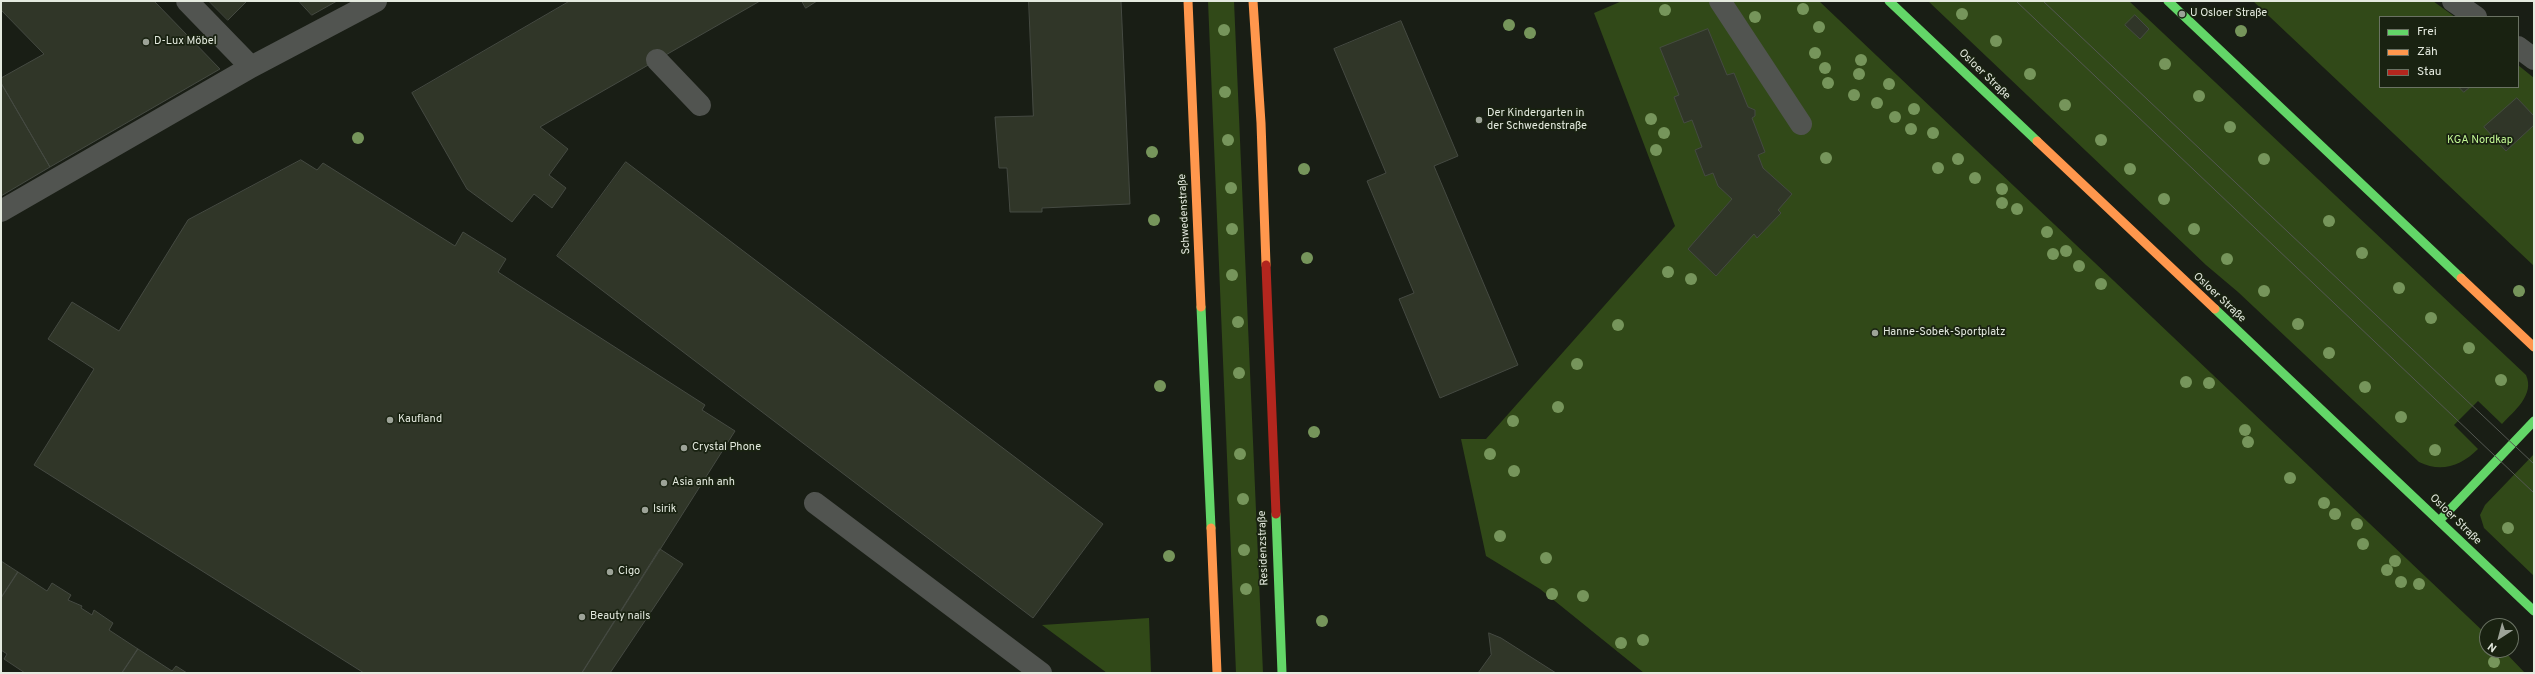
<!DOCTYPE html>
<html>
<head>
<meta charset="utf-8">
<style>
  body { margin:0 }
  #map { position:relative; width:2535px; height:674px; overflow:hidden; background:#191e15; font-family:Overpass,sans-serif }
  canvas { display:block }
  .frame { position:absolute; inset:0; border:2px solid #e4eadf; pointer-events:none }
  .legend { position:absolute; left:2379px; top:16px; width:140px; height:72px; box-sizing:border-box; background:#192211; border:1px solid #6a7263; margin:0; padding:5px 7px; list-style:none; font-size:12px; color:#e4eadf }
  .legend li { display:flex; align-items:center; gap:8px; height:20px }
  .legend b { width:20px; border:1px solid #6a7263 }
  .north { position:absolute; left:2479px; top:618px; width:40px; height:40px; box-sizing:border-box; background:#192211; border:1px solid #6a7263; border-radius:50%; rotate:216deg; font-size:11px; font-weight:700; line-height:16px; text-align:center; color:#e4eadf }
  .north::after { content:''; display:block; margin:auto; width:14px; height:18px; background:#9da398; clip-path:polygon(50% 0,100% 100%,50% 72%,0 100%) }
</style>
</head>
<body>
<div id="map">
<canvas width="2535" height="674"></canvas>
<div class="frame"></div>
<ul class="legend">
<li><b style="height:5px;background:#63d668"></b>Frei</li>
<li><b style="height:5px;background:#ff974d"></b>Zäh</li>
<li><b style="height:5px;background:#b3261e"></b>Stau</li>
</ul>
<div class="north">N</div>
</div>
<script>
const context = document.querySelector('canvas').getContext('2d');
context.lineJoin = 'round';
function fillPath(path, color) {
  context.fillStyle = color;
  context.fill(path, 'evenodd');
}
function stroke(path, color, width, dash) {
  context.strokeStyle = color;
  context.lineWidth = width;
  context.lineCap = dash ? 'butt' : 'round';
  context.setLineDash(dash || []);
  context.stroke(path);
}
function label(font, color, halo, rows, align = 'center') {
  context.font = font + ' Overpass,sans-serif';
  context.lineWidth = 3.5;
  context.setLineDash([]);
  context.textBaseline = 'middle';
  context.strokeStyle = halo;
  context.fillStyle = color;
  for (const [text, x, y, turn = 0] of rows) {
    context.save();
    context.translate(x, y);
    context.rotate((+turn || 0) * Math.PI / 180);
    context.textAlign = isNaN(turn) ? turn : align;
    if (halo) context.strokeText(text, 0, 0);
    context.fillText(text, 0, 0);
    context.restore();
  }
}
fillPath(new Path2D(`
  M1208,1H1234L1263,673H1236Z
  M1622,1H1819L2487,635V650H2503L2525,673H1644L1540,589L1486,556L1461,439H1486L1675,226L1594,13Z
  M1928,1H2129L2526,375C2535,395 2514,411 2502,424L2478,401L2454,425L2478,449C2461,466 2441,473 2419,462L2238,292L2206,265Z
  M2253,1H2433L2455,17H2380V87H2518V65L2534,78V266Z
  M2534,454V576L2484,528L2480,515L2485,505Z
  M1149,618L1151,673H1107L1042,625Z`), '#314918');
const building = new Path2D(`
  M1,1H154L220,69L50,167L1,83V78L44,54L1,10Z
  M209,1H247L228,20Z
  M299,1H337L312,15Z
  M570,1H760L540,127L568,149L549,175L566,188L552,208L534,194L512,222L467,189L412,93Z
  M802,1H817L806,8Z
  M1029,1H1121L1130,204L1042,208V212H1010L1007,168H999L995,117L1033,116Z
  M2135,15L2149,29L2140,39L2125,25Z
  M1401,21L1458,156L1434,166L1518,365L1440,398L1399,299L1414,293L1367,181L1386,173L1334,49Z
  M1708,29L1727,75L1734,73L1748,107L1755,110V116L1752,118L1765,152L1758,155L1763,168L1792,194L1778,210L1781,213L1757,238L1754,234L1716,276L1688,249L1732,199L1718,186L1713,173L1705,176L1695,150L1702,147L1692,120L1684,123L1674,97L1679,95L1660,48Z
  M1,83L50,167L1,196Z
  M2459,87H2470L2464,92Z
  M2517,98L2534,116V125L2506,151L2484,127Z
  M301,160L317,170L323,163L455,246L463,232L506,259L498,272L705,405L702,410L735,431L582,673H364L34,465L94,369L48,339L72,302L119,331L188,220Z
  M626,162L1103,524L1033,618L557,256Z
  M660,549L683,564L610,673H582Z
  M1,561L18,572L1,598Z
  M18,572L47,591L52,583L71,595L68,600L82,606L81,608L92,615L94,610L113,623L109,630L138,649L122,673H25L4,659L7,654L1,650V598Z
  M1489,633L1501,638L1556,673H1478L1491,655Z
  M138,649L172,671L176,666L187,673H122Z`);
fillPath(building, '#303628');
stroke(building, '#454a42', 1);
stroke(new Path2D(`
  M1720,1L1801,124
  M2453,1L2476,17
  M2518,47L2534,59
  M657,60L700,105
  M251,67L376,1
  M1,211L251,67L187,1
  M815,503L1041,673`), '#515450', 22);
stroke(new Path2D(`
  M1889,1L2037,141
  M2168,1L2461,278
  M1201,307L1211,528
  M2215,309L2534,611
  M1276,514L1282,673
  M2439,521L2534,421`), '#63d668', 9);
stroke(new Path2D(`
  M1188,1L1201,307
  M1253,1L1261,123L1266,265
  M2037,141L2215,309
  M2461,278L2534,347
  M1211,528L1217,673`), '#ff974d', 9);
stroke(new Path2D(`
  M1266,265L1276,514`), '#b3261e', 9);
stroke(new Path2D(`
  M2016,1L2534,493
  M2043,1L2534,464`), '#545852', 1);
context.fillStyle = '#76955b';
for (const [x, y] of [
  [1803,9],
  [1665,10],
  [1962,14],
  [1755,17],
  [1509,25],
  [1819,27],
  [1224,30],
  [2241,31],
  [1530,33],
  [1996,41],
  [1815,53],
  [1861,60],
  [2165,64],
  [1825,68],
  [1859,74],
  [2030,74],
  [1828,83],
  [1889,84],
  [1225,92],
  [1854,95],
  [2199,96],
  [1877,103],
  [2065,105],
  [1914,109],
  [1895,117],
  [1651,119],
  [2230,127],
  [1911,129],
  [1664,133],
  [1933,133],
  [358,138],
  [1228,140],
  [2101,140],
  [1656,150],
  [1152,152],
  [1826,158],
  [1958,159],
  [2264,159],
  [1938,168],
  [1304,169],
  [2130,169],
  [1975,178],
  [1231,188],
  [2002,189],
  [2164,199],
  [2002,203],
  [2017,209],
  [1154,220],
  [2329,221],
  [1232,229],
  [2194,229],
  [2047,232],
  [2066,251],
  [2362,253],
  [2053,254],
  [1307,258],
  [2227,259],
  [2079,266],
  [1668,272],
  [1232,275],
  [1691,279],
  [2101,284],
  [2399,288],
  [2264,291],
  [2519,291],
  [2431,318],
  [1238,322],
  [2298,324],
  [1618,325],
  [2469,348],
  [2329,353],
  [1577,364],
  [1239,373],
  [2501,380],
  [2186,382],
  [2209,383],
  [1160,386],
  [2365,387],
  [1558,407],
  [2401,417],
  [1513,421],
  [2245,430],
  [1314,432],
  [2248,442],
  [2435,450],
  [1240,454],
  [1490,454],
  [1514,471],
  [2290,478],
  [1243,499],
  [2324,503],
  [2335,514],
  [2357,524],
  [2508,528],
  [1500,536],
  [2363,544],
  [1244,550],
  [1169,556],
  [1546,558],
  [2395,561],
  [2387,570],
  [2401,582],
  [2419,584],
  [1246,589],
  [1552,594],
  [1583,596],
  [1322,621],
  [1643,640],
  [1621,643],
  [2494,662]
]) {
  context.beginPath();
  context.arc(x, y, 6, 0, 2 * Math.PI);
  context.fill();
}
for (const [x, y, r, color] of [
  [2182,14,4,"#9da398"],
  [146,42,4,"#9da398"],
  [1479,120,4,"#9da398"],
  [1875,333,4,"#9da398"],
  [390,420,4,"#9da398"],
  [684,448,4,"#9da398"],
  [664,483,4,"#9da398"],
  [645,510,4,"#9da398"],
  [610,572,4,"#9da398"],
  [582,617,4,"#9da398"]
]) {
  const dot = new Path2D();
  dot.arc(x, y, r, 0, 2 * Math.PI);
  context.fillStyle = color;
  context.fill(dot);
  stroke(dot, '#192211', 1.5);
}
label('11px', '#e4eadf', '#192211', [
  ["U Osloer Straße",2190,14],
  ["D-Lux Möbel",154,42],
  ["Der Kindergarten in",1487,114],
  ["der Schwedenstraße",1487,127],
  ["Hanne-Sobek-Sportplatz",1883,333],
  ["Kaufland",398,420],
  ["Crystal Phone",692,448],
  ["Asia anh anh",672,483],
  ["Isirik",653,510],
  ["Cigo",618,572],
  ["Beauty nails",590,617]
], 'left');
label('11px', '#e4eadf', '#192211', [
  ["Osloer Straße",1984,75,44],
  ["Schwedenstraße",1185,214,-93],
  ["Osloer Straße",2219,298,43],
  ["Osloer Straße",2455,520,44],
  ["Residenzstraße",1264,548,-92]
]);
label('11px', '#c2f694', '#192211', [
  ["KGA Nordkap",2480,141]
]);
</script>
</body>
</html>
